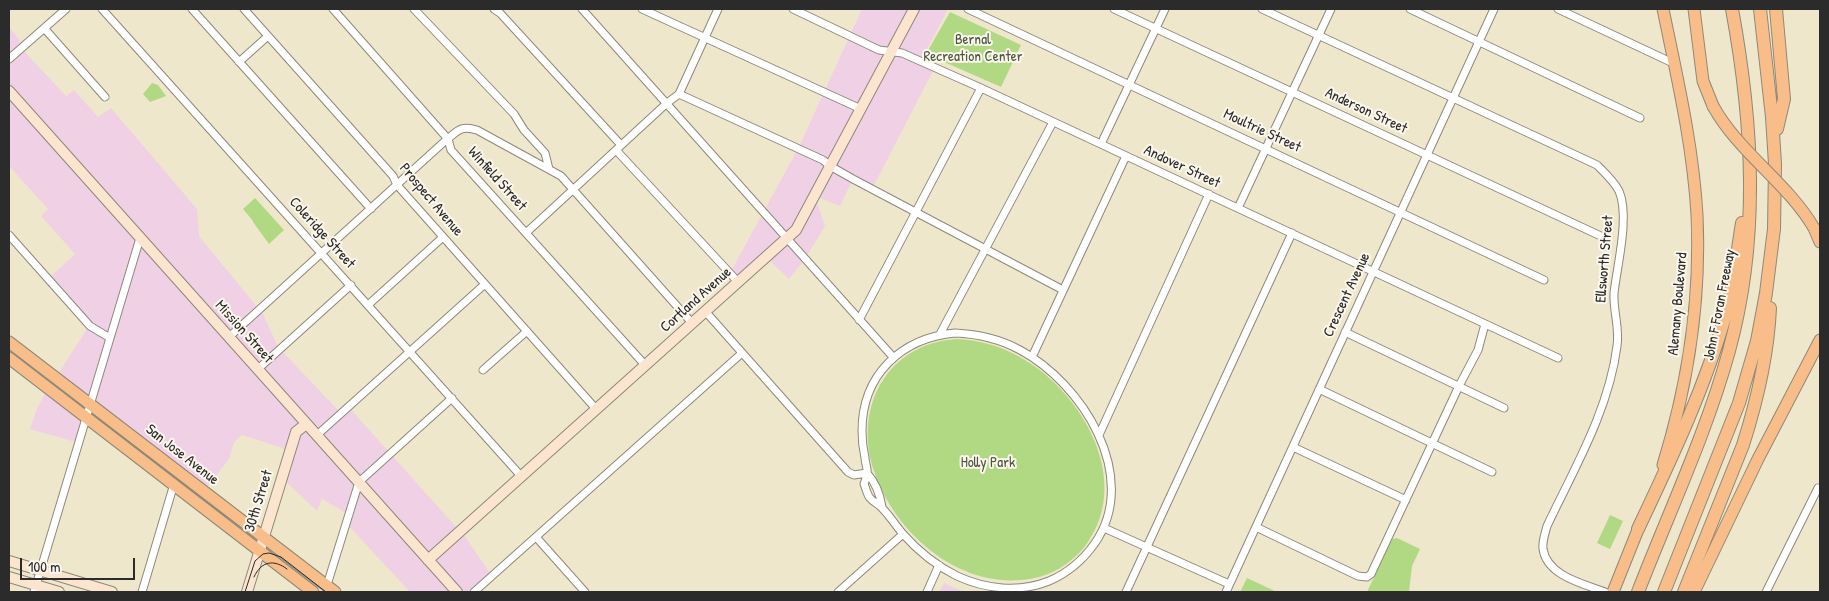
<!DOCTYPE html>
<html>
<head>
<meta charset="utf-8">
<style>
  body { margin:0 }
  #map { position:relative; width:1829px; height:601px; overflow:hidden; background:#efe7cb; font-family:"Patrick Hand",sans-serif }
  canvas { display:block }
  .frame { position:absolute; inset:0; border:10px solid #2b2b2b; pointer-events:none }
  .scale { position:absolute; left:20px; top:558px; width:115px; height:22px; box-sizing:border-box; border:2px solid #2b2b2b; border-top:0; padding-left:6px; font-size:15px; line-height:18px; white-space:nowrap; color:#2b2b2b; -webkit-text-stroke:4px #fbf7ec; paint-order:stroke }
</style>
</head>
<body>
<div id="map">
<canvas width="1829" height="601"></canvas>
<div class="frame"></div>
<div class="scale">100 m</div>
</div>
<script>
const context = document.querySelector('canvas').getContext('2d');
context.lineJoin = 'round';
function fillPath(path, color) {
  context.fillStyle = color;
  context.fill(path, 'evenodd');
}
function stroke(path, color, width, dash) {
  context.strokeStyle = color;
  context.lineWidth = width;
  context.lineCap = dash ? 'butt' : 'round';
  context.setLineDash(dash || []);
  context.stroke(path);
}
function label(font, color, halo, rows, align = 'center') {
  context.font = font + ' "Patrick Hand",sans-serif';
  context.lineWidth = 4;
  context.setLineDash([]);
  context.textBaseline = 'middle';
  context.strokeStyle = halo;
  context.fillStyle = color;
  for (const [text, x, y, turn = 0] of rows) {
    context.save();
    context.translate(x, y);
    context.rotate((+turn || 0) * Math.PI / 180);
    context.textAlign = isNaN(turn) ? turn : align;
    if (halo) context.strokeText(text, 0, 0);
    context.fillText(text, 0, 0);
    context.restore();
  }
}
fillPath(new Path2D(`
  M862,9H948L921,61L935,67L872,189L853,179L840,206L815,196L825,226L805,259L789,279L766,257L738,282L730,273L798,149Z
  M9,27L19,39L23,50L66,96L74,90L98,117L111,108L197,209L199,236L263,314L278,347L338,410L345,403L466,538L492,576L474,592H410L346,523V513L322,499L317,511L282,478L290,453L280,447L242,435L234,442L229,459L204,491L91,404L79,443L30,429L36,411L42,399L89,326L48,279L75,254L41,216L48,209L9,166Z
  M944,583L964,592H939Z`), '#f0d0e5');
fillPath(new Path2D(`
  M950,12L1021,45L1001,87L926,54Z
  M152,83L158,85L166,96L150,102L143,94Z
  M255,198L284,230L269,244L253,222V221L243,209Z
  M956,339C978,340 998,345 1018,356C1079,388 1133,477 1088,542C1072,565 1048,578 1021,580C955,586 894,531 874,471C853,407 887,344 956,339Z
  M1610,515L1623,521L1610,549L1597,543Z
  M1397,538L1420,549L1412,566L1409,592H1367L1392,539Z
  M1247,578L1277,592H1240Z`), '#b1d983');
const street = new Path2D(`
  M102,9L521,476
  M192,9L371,209
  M244,9L393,176L397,185L596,409
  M333,9L448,139L451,150L645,365
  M414,9L514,114L524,130L545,153L549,169
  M494,9L500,13L621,145
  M582,9L893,357
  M642,9L861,109
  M793,9L879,50L902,53L981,88L1558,358
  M968,9L1544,280
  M1114,9L1605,238
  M1262,9L1597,165C1605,173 1614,181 1619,191C1630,216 1617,266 1614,293C1613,311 1620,329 1617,346C1609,410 1574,469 1547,526C1545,534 1542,541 1543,549C1547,576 1584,584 1605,592
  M1410,9L1640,118
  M1558,9L1675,64
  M44,28L105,97
  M9,59L66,9
  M239,62L268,36
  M679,94L823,160L830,166L853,179L1063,290
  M1101,144L1165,9
  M616,150L738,282
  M1238,208L1331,9
  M527,232L667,103L679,94L718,9
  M9,235L90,326L110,338
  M368,305L443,237
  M705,311L848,472L854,475L867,473
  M859,320L981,88
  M1345,332L1504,408
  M955,333C978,334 1000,339 1020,350C1082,383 1141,476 1095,543C1083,560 1068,573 1049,581C1019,593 985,589 957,576C937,566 918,551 903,534C896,526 890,516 882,508C879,504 873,502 870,498C867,495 866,488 864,484C865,481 867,477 867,473C868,469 865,463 865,458C863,449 862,440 862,431C862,375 901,338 955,333Z
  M940,334L1053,122
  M229,337L445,141C458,131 460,125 477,130L561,176L692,323
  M1032,357L1126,156
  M258,369L351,285
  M483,370L527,331
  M1319,389L1492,472
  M317,435L485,284
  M1099,435L1209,194
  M1293,447L1406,500
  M867,473C876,483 880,494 882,507
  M1256,527L1358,576L1367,577L1371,574L1459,386L1478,350L1485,324
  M1104,528L1229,584
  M536,537L585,592
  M327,585L359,482L452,398
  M34,592L140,238
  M142,592L174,484
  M474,592L742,353
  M838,592L903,534
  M927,592L939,565
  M1126,592L1292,233
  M1226,592L1494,9
  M1766,592L1818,488`);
const secondary = new Path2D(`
  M9,91L457,592
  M428,560L796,230L914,9
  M9,561L112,592
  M9,577L59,592
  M247,592L296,432L306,424`);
const primary = new Path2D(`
  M1694,9L1703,81L1713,106
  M1814,228L1820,242
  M9,342L335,592
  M9,358L313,592
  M1663,465C1688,384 1701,300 1697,215C1693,145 1677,77 1663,9
  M1613,592L1641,522
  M1694,592L1758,459L1820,340`);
const highway = new Path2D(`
  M1776,9L1784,99L1777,129
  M1638,529C1671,459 1705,388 1726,313C1734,284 1737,253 1742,223
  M1638,592C1669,512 1706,434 1729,351C1760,238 1753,123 1732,9
  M1664,592L1739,403L1757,341L1766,293L1774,229L1775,164L1772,117L1760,9
  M1684,592L1743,445C1757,401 1768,355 1770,308`);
stroke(street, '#8d897b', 9);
stroke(secondary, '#8d897b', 12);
stroke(primary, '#8d897b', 13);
stroke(highway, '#8d897b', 14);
stroke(street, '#fff', 7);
stroke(secondary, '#fce5cf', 10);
stroke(primary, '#f8bd88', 11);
stroke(highway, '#f8bd88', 12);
stroke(new Path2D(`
  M254,577C261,561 274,559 287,569
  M245,592L255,561L263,554L269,553L281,557L326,592`), '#2b2b2b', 1);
const primaryBridge = new Path2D(`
  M1713,106C1739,153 1787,182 1814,228`);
stroke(primaryBridge, '#8d897b', 13, []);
stroke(primaryBridge, '#f8bd88', 11);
label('15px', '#4c5641', '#fbf7ec', [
  ["Bernal",973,40],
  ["Recreation Center",973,57],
  ["Holly Park",988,463]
]);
label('15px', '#2b2b2b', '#fbf7ec', [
  ["Anderson Street",1366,111,25],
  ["Moultrie Street",1262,131,25],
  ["Andover Street",1182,167,25],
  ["Winfield Street",497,179,48],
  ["Prospect Avenue",431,200,50],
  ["Coleridge Street",322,233,48],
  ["Ellsworth Street",1605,259,-85],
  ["Crescent Avenue",1347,295,-65],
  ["Cortland Avenue",696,300,-42],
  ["Alemany Boulevard",1678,304,-85],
  ["John F Foran Freeway",1720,305,-79],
  ["Mission Street",244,332,48],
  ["San Jose Avenue",182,455,38],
  ["30th Street",259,501,-73]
]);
</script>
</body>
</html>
